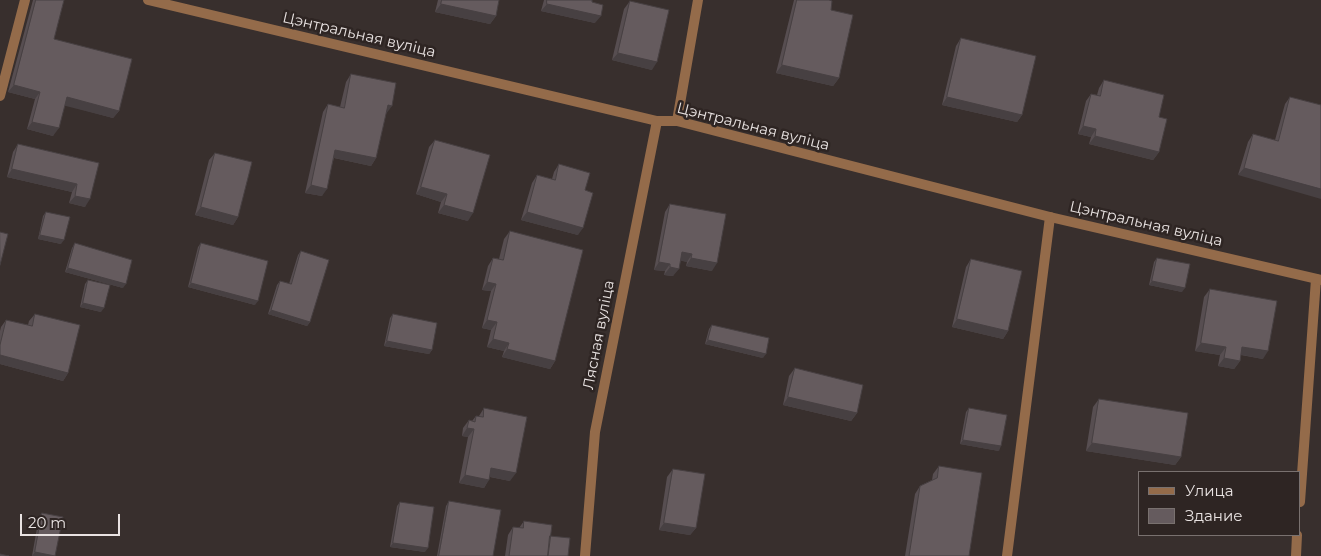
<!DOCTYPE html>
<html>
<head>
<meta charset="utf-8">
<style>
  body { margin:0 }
  #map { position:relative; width:1321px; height:556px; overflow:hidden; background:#382f2d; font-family:Montserrat,sans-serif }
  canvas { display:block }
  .legend { position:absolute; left:1138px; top:471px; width:162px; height:65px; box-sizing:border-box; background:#2e2523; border:1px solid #79716f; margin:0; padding:6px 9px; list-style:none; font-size:15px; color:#e9e3e2 }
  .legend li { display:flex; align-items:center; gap:10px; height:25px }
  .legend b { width:25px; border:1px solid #79716f }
  .scale { position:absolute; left:20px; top:514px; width:100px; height:22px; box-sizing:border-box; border:2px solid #e9e3e2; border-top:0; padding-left:6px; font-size:15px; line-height:18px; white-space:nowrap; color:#e9e3e2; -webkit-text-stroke:4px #2e2523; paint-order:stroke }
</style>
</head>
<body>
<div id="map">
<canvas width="1321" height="556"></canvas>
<ul class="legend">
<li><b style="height:6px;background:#946b4a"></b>Улица</li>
<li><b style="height:14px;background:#655b5e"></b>Здание</li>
</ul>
<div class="scale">20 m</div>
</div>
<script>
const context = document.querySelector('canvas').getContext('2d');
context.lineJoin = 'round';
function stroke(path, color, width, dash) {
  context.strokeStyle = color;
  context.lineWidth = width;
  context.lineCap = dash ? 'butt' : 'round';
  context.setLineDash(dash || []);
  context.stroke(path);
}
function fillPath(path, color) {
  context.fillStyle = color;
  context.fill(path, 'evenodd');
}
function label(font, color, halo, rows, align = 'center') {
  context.font = font + ' Montserrat,sans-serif';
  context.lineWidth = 5;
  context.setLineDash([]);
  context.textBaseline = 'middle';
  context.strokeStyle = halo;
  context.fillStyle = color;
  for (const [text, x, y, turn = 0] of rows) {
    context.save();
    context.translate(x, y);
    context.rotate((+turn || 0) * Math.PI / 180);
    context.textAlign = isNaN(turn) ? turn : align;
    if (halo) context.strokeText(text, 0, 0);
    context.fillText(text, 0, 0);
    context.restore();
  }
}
stroke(new Path2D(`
  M1300,502L1316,279
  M1007,556L1050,217
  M1296,556L1297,535`), '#946b4a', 10);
stroke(new Path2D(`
  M148,0L657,121H677L1050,217L1321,280
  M0,96L25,0
  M677,121L698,0
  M585,556L595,432L657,121`), '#946b4a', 10);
fillPath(new Path2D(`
  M33,0H64L54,39L119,111L113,118L65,105L53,136L27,129L35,99L8,92Z
  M438,0H499L496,16L490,24L435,12Z
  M544,0H592L595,23L541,11Z
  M794,0H829L839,78L833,86L776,73Z
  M630,1L652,70L612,60L624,9Z
  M961,38L1022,115L1017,122L942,105L956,46Z
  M351,74L386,114L376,158L371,166L334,158L322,196L305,193L323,112L328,104L340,107L346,82Z
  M1104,80L1159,117V152L1153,160L1089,144L1091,137L1078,134L1086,101L1091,94L1097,95L1099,88Z
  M1290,97L1321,105L1238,175L1248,142L1253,134L1275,140L1285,104Z
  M435,140L468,221L438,213L441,202L416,194L429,147Z
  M18,144L99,163L85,207L69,203L72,192L7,177L13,152Z
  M215,153L238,217L233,225L195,215L209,160Z
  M559,164L585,190L578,235L521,220L532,183L537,175L552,179L554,172Z
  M670,204L712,271L686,266L687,262L680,260L673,276L664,275L665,271L654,270L665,212Z
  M46,212L61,244L38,239L43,216Z
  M510,231L555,361L550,369L502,357L504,351L487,347L491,330L482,328L491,291L482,290L488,266L493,258L499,259L504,239Z
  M75,243L123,288L65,272L72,248Z
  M201,243L255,305L188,287L198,247Z
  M301,251L310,322L307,326L268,314L277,285L280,281L289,284L298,255Z
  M1157,258L1182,292L1149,285L1154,262Z
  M971,259L1008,331L1003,339L952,327L966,267Z
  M88,280L101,312L80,307L85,284Z
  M1210,289L1263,359L1241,355L1240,361L1234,369L1218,366L1220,355L1195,351L1204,297Z
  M35,314L68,373L63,381L0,364V331L1,327L6,320L28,325L29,321Z
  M393,314L432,350L429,354L384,346L390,318Z
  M712,325L763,358L705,344L709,329Z
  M795,368L857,413L851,421L783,405L789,376Z
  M1099,399L1181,457L1175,465L1086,451L1093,407Z
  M484,408L510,481L490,477L484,488L459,483L468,437L462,436L463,428L469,420L472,421L476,416H479Z
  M969,408L999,451L960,444L966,412Z
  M939,466L969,556H905L915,494L920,486L932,480L933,474Z
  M673,469L696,528L690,535L659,530L667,477Z
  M449,501L493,556H437L446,506Z
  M400,502L425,552L390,547L397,506Z
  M42,513L54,556H32L39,517Z
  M524,521L550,536L568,556H505L508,535L513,527L519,528Z`), '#574e51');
fillPath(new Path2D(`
  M441,4L496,16L490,24L435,12Z
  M547,4L601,16L595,23L541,11Z
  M618,53L657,62L652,70L612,60Z
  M782,65L839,78L833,86L776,73Z
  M14,85L40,92L35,99L8,92Z
  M67,97L119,111L113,118L62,105Z
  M947,97L1022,115L1017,122L942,105Z
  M388,105L392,106L386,114Z
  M32,122L59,128L53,136L27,129Z
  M1083,126L1096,129L1091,137L1078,134Z
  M1095,136L1159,152L1153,160L1089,144Z
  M335,150L376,158L371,166L330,157Z
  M1244,168L1321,189V199L1238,175Z
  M12,169L77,184L72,192L7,177Z
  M311,185L327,189L322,196L305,193Z
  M421,187L447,194L441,202L416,194Z
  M75,196L90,199L85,207L69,203Z
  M444,205L473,213L468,221L438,213Z
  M201,207L238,217L233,225L195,215Z
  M527,212L583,228L578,235L521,220Z
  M40,235L64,240L61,244L38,239Z
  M682,252L692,254L687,262L677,260Z
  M691,258L717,263L712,271L686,266Z
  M659,262L670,264L665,271L654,270Z
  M670,267L679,269L673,276L664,275Z
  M68,268L126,284L123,288L65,272Z
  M1152,281L1185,288L1182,292L1149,285Z
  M487,282L496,284L491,291L482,290Z
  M191,283L258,301L255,305L188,287Z
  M83,303L104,308L101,312L80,307Z
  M271,310L310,322L307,326L268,314Z
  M957,319L1008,331L1003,339L952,327Z
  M487,320L497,322L491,330L482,328Z
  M493,339L509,343L504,351L487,347Z
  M708,340L766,354L763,358L705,344Z
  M387,341L432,350L429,354L384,346Z
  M1201,343L1226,347L1220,355L1195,351Z
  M1242,347L1268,351L1263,359L1237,354Z
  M507,349L555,361L550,369L502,357Z
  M0,355L68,373L63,381L0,364Z
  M1224,358L1240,361L1234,369L1218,366Z
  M788,397L857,413L851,421L783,405Z
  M467,428L474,429L468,437L462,436Z
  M963,440L1001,446L999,451L960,444Z
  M1092,443L1181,457L1175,465L1086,451Z
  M491,468L516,473L510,481L486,476Z
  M465,475L489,480L484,488L459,483Z
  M664,523L696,528L690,535L659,530Z
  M393,543L428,548L425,552L390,547Z
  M35,552L55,556H32Z`), '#474042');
const building = new Path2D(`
  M36,0H64L54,39L132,59L119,111L67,97L59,128L32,122L40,92L14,85Z
  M442,0H499L496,16L441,4Z
  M547,0H592V2L603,5L601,16L547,4Z
  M797,0H829L832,1L831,10L853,15L839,78L782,65Z
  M630,1L669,10L657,62L618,53Z
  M961,38L1036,56L1022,115L947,97Z
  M351,74L396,83L392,106L388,105L376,158L335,150L327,189L311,185L328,104L344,108Z
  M1104,80L1164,95L1159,117L1167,119L1159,152L1095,136L1096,129L1083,126L1091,94L1100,96Z
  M1290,97L1321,105V189L1244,168L1253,134L1278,141Z
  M435,140L490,155L473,213L444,205L447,194L421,187Z
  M18,144L99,163L90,199L75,196L77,184L12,169Z
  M215,153L252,162L238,217L201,207Z
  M559,164L590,173L585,190L593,193L583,228L527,212L537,175L555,180Z
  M670,204L726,214L717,263L691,258L692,254L682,252L679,269L670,267V264L659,262Z
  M46,212L70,217L64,240L40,235Z
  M510,231L583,250L555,361L507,349L509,343L493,339L497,322L487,320L496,284L487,282L493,258L503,260Z
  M0,232L8,234L0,265Z
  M75,243L132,260L126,284L68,268Z
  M201,243L268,261L258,301L191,283Z
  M301,251L329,260L310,322L271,310L280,281L291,284Z
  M1157,258L1190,264L1185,288L1152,281Z
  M971,259L1022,271L1008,331L957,319Z
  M88,280L110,285L104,308L83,303Z
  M1210,289L1277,301L1268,351L1242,347L1240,361L1224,358L1226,347L1201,343Z
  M35,314L80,325L68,373L0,355V345L6,320L32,326Z
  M393,314L437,323L432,350L387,341Z
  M712,325L769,338L766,354L708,340Z
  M795,368L863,385L857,413L788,397Z
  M1099,399L1188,413L1181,457L1092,443Z
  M484,408L527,417L516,473L491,468L489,480L465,475L474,429L467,428L469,420L475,422L476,416L483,417Z
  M969,408L1007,415L1001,446L963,440Z
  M939,466L982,473L969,556H909L920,486L937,478Z
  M673,469L705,474L696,528L664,523Z
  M449,501L501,510L493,556H439Z
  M400,502L434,507L428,548L393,543Z
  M42,513L63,517L55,556L35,552Z
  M524,521L552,525L548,556H509L513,527L523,528Z
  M550,536L570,538L568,556H548Z
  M0,554L9,556H0Z`);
fillPath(building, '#655b5e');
stroke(building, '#474042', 1);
label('15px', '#e9e3e2', '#2e2523', [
  ["Цэнтральная вуліца",359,35,13],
  ["Цэнтральная вуліца",753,127,14],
  ["Цэнтральная вуліца",1146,224,13],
  ["Лясная вуліца",599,335,-79]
]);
</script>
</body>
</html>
